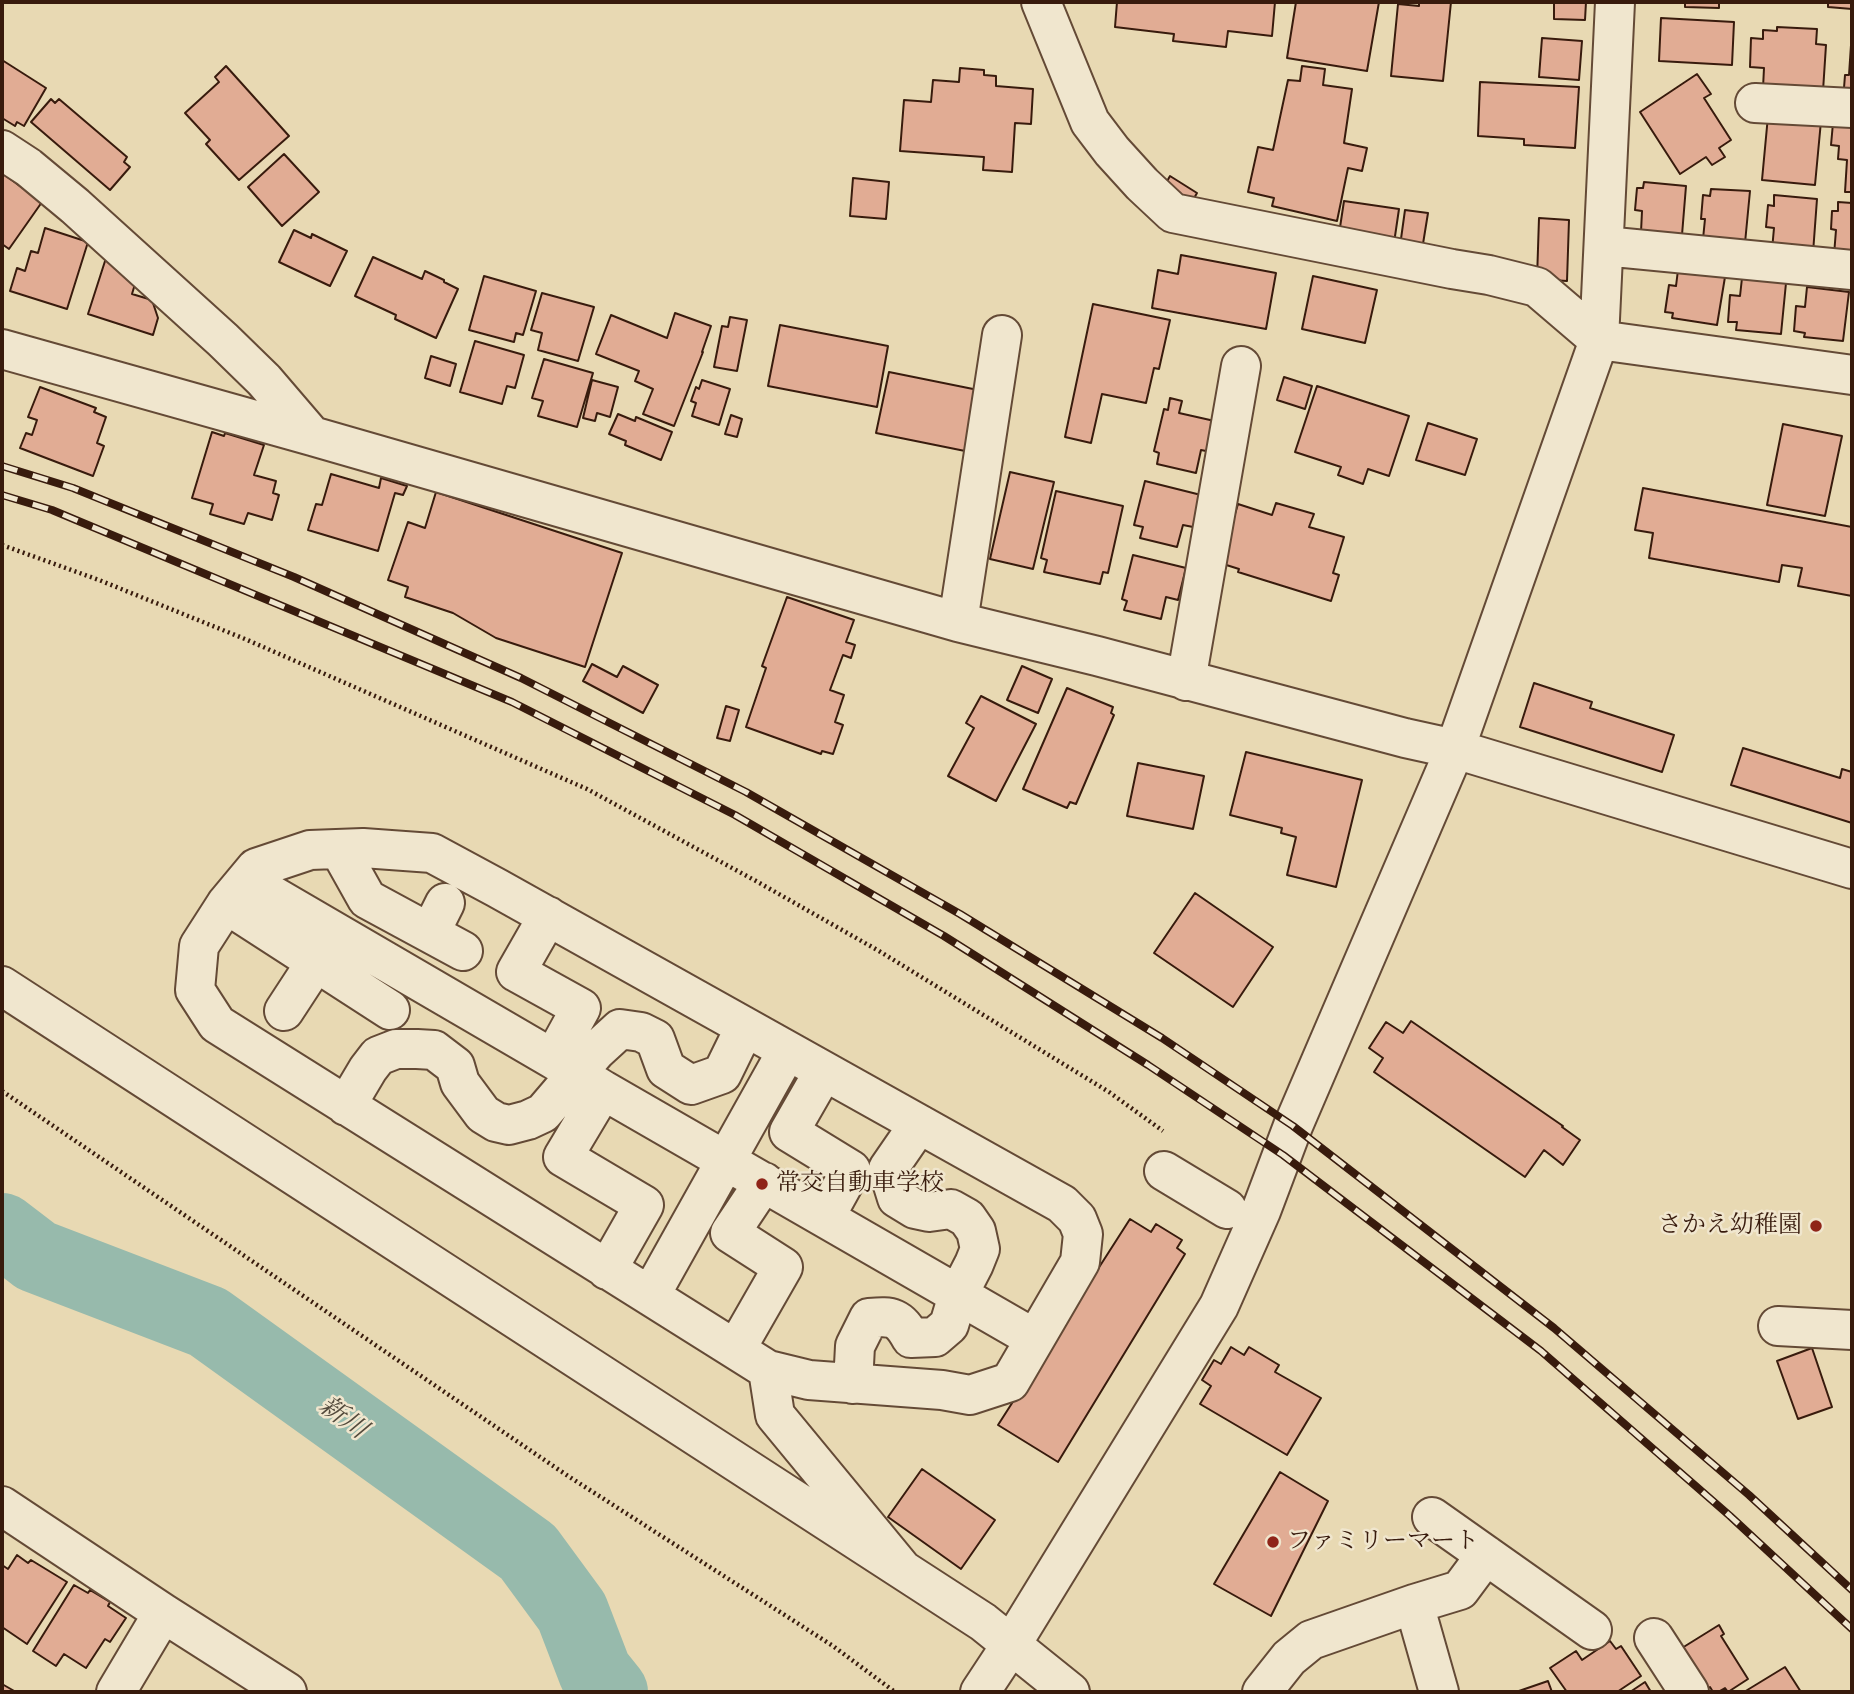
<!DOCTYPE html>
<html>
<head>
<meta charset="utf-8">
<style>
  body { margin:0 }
  #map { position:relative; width:1854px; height:1694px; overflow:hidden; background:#e8d9b3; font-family:Cardo,serif }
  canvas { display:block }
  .frame { position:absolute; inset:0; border:4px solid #381b0d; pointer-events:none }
</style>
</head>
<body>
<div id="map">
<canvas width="1854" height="1694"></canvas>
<div class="frame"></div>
</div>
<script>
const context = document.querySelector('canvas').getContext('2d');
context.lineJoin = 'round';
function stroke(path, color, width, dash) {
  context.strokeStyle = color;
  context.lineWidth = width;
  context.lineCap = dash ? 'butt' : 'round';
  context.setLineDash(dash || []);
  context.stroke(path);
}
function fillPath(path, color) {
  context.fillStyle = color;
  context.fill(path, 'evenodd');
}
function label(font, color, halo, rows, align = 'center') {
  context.font = font + ' Cardo,"Noto Serif JP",serif';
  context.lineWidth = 5;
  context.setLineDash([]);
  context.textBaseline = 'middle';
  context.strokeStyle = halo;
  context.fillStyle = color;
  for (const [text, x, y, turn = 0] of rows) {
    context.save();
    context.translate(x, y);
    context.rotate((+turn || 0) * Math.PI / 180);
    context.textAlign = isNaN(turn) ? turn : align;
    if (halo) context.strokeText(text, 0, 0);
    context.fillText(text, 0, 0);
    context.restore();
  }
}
stroke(new Path2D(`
  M2,1230L36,1256L208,1322L528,1552L572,1612L595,1672L611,1692`), '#97baac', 74);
const building = new Path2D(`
  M1117,2H1275L1272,36L1228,31L1226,47L1173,41L1174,34L1115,27Z
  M1296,2H1379L1367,71L1287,58Z
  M1419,2H1451L1443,81L1391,76L1398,4L1419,6Z
  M1554,2H1586L1585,20L1554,19Z
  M1685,2H1719V8L1685,7Z
  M1828,2H1852V9L1828,7Z
  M1661,18L1734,22L1732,65L1659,61Z
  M1777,27L1817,29L1816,44L1826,45L1823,91L1763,88L1764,68L1750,67L1751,38L1763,39V30L1777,31Z
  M1852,30V89L1844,88L1845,75H1849Z
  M1542,38L1582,41L1579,80L1539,77Z
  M2,60L46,88L24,126L17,122L15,126L2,118Z
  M226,66L289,136L239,180L206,144L210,140L185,113L219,82L215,77Z
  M1302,66L1325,69L1323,85L1352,89L1344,143L1367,148L1362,171L1348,168L1337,221L1272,206L1274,198L1248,192L1258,147L1273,150L1288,80L1300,81Z
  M960,68L984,70V75L996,76V86L1033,89L1031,124L1015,123L1012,172L983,170L984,157L900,151L904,100L931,102L933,80L959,82Z
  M1697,74L1711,94L1704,98L1731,140L1719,148L1725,157L1712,165L1706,157L1680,174L1640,112Z
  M1480,82L1579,87L1575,148L1524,145V139L1478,136Z
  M51,99L55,103L59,99L127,157L124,162L130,167L110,190L31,122Z
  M1768,116L1821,121L1815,185L1762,180Z
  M1833,123L1852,124V192H1845L1847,160L1838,159L1839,146L1831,145Z
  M284,154L319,192L282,226L248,187Z
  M2,173L42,202L9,249L2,244Z
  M1170,176L1197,193L1189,207L1162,190Z
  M853,178L889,182L886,219L850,216Z
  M1644,182L1686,186L1682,235L1641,232L1642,211L1635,210L1637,188H1643Z
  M1711,189L1750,191L1745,243L1703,239L1705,219H1701L1703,195L1710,196Z
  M1774,195L1817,199L1813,253L1772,250L1774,228L1766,227L1768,205L1774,206Z
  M1344,201L1399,209L1394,243L1339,234Z
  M1838,202L1852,203V257L1834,255L1836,230L1831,229L1832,211H1838Z
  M1405,210L1428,213L1422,250L1400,246Z
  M1539,218L1569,220L1567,281L1537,279Z
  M45,228L88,242L67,309L10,291L17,268L25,271L31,251L38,253Z
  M294,230L311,238L312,234L347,251L330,286L279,262Z
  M1181,255L1276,273L1266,329L1152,308L1158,270L1178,274Z
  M373,257L422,279L425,271L444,280V282L458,289L436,338L395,319L396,315L355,296Z
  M106,258L135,284L132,294L152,300L158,318L153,335L88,314Z
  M1678,270L1725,277L1717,325L1672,318L1673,313L1665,312L1669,285L1676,286Z
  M484,276L536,291L523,335L516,333L514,342L469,330Z
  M1313,276L1377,290L1365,343L1302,329Z
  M1742,278L1786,283L1781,334L1736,330L1737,322H1728L1730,295L1740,296Z
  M1807,287L1849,292L1843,341L1804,337L1805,333L1794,331L1796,306L1805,307Z
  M542,293L594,307L578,361L538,350L542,333L531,330Z
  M1093,304L1170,320L1159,369L1154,368L1146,403L1102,394L1091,443L1065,437Z
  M675,313L711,326L702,352H703L674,426L643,414L653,389L635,381L639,371L596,354L611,315L667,338Z
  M730,317L747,320L737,371L714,367L722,326L728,327Z
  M780,325L888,346L877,407L768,386Z
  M475,341L524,355L515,388L507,386L502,404L460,392Z
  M431,356L456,364L450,386L425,378Z
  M544,359L593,373L577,427L538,416L543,401L532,398Z
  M889,372L983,391L970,452L876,433Z
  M1284,377L1312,386L1305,409L1277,400Z
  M592,380L618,387L610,417L597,413L595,421L583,418Z
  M702,380L730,389L719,425L692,416L696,403L691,401L696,387L699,389Z
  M1317,386L1409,416L1389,476L1368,469L1363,484L1338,475L1341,467L1295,452Z
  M40,387L96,408L94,412L106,417L97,443L104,446L93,476L20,448L26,433L32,435L37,420L28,417Z
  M1170,398L1182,401L1179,413L1219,422L1211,452L1201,450L1196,473L1157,464L1159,453L1154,451L1164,409L1168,410Z
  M618,414L635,421L636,417L672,432L661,460L625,445L626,441L609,434Z
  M731,415L742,419L737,437L725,434Z
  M1428,423L1477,439L1465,475L1416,460Z
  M1783,424L1842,436L1825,516L1767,505Z
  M212,432L224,436L225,433L264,445L254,475L276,481L273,493L279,495L272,520L248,513L244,524L210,514L213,504L192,498Z
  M1010,472L1054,482L1033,569L990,559Z
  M331,474L379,488L381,478L407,486L403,495L395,493L378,551L308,530L316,504L322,505Z
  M1145,481L1201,495L1193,527L1183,525L1177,547L1140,538L1143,527L1134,525Z
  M1643,488L1852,527V596L1798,586L1802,568L1782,565L1779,582L1649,558L1653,533L1635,530Z
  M1056,491L1123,506L1108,573L1103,572L1100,584L1044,572L1047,560L1041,558Z
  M436,492L622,553L585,667L496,638L453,613L405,597L408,587L388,580L408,522L425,528Z
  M1276,503L1314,514L1309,527L1344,537L1333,573L1339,575L1331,601L1238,572L1239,569L1220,563L1238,504L1272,515Z
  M1133,555L1186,568L1178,600L1166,597L1161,619L1124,610L1127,601L1122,599Z
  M787,597L854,620L846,642L855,645L851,658L843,655L830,690L844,695L835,722L843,725L833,754L822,751L821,754L746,727L766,668L762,666Z
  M592,664L617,677L623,666L658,685L643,713L583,681Z
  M1022,666L1052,679L1038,713L1007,700Z
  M1534,683L1592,702L1590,708L1674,735L1662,772L1520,727Z
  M1067,688L1113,707L1111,713L1114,715L1076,804L1070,802L1067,808L1023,789Z
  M981,696L1036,724L996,801L948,776L974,728L966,723Z
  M726,706L739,710L730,741L717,738Z
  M1743,748L1840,778L1842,769L1852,772V823L1731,785Z
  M1246,752L1362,780L1336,887L1287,875L1296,837L1281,833L1282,828L1230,815Z
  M1138,763L1204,776L1193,829L1127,816Z
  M1195,893L1273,947L1233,1007L1154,953Z
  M1411,1021L1563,1126L1562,1127L1580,1140L1563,1165L1544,1150L1525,1177L1374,1072L1383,1058L1369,1048L1386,1022L1403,1033Z
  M1130,1219L1151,1232L1156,1224L1182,1240L1177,1248L1185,1254L1058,1462L998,1425Z
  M1231,1347L1244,1355L1249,1347L1279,1365L1275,1372L1321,1398L1287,1455L1200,1404L1211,1386L1202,1380L1214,1360L1221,1364Z
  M1812,1348L1832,1407L1798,1419L1777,1361Z
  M922,1469L995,1520L961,1569L888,1517Z
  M1280,1472L1328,1501L1271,1616L1214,1584Z
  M17,1555L28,1563L31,1560L67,1582L27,1644L2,1627V1565L8,1569Z
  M74,1585L88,1593L90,1590L110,1602L108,1606L126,1618L110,1642L105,1639L86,1668L64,1654L56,1666L33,1651Z
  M1719,1625L1724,1634L1721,1636L1748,1679L1728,1692L1725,1688L1718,1692H1713L1710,1687L1702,1692L1682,1648Z
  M1610,1641L1616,1649L1621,1646L1641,1676L1617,1692H1567L1550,1668L1576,1651L1582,1660Z
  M1785,1667L1801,1692H1744Z
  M1548,1681L1552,1692H1516Z
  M1645,1682L1651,1692H1630Z
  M2,1684L16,1692H2Z`);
fillPath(building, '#e1ac94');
stroke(building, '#381b0d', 2);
const minor = new Path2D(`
  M1041,2L1090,122L1112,151L1142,184L1173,213L1452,269L1489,275L1537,287L1599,340L1852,375
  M1755,103L1852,108
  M2,150L28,167L75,206L223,340L264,380L312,436
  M1604,246L1852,270
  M2,349L312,436L958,622L1097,656L1405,738L1455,749L1852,869
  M958,622L1002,335
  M1186,681L1241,366
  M339,849L367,899L463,951
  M246,880L553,1059L603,1090L1035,1339
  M226,904L390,1010
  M548,916L516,972L581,1008L553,1059
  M430,933L445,903
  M2,986L983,1622L1070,1692
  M284,1011L316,962
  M824,1071L789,1132L851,1170L825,1217
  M603,1090L563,1157L644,1205L607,1270
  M346,1106L368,1069L378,1056L396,1049H417L434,1050L455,1066L460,1083L483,1114L496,1122L509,1125L528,1120L543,1113L596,1051L620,1029L641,1032L655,1039L666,1069L691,1085L722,1074L745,1027
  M1164,1171L1227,1209
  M650,1296L787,1051
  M1778,1326L1852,1330
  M736,1349L783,1267L730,1233L764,1182
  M768,1370L809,1380L942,1390L970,1395L1010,1382L1080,1262L1083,1234L1077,1219L1062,1204L497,888L432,853L363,848L310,850L256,868L226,904L199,946L195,990L217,1024L768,1370L775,1415L902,1569
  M853,1384L855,1346L869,1318C893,1316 899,1317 911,1338L935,1337L949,1325L958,1295L974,1264L980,1249L976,1231L967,1218L951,1209L929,1212L915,1209L897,1198L888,1169L919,1124
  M2,1506L163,1613L287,1692
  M1432,1517L1592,1630
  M1414,1604L1439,1692
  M1654,1638L1689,1692
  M116,1692L163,1613
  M980,1692L1011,1645L1219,1306L1261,1211L1293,1126L1455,749L1599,340L1615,2
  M1262,1692L1289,1658L1311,1640L1414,1604L1460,1590L1486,1555`);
stroke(minor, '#644a36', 42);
stroke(new Path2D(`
  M2,545L99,580L245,639L587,789L756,881L879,951L1109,1092L1163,1131
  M2,1091L568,1476L833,1646L895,1692`), '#381b0d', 4.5, [2, 3.5]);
stroke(minor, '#f0e6ce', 38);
const rail = new Path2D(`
  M2,466L73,488L294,577L521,678L746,792L960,914L1162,1038L1293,1126L1554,1328L1749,1495L1852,1590
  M2,495L52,510L512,702L735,815L944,936L1148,1065L1283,1155L1541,1351L1730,1516L1852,1629`);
stroke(rail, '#381b0d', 8);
stroke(rail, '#f0e6ce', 5, [16]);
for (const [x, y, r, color] of [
  [762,1184,7,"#8f2418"],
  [1816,1226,7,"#8f2418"],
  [1273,1542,7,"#8f2418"]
]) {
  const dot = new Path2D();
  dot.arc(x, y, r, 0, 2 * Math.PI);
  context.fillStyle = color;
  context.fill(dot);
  stroke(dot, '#f0e6ce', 2.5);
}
label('24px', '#381b0d', '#f0e6ce', [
  ["常交自動車学校",776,1184],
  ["さかえ幼稚園",1802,1226,"right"],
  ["ファミリーマート",1287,1542]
], 'left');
label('italic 26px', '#544b3d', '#f0e6ce', [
  ["新川",342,1419,36]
]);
</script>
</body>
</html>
